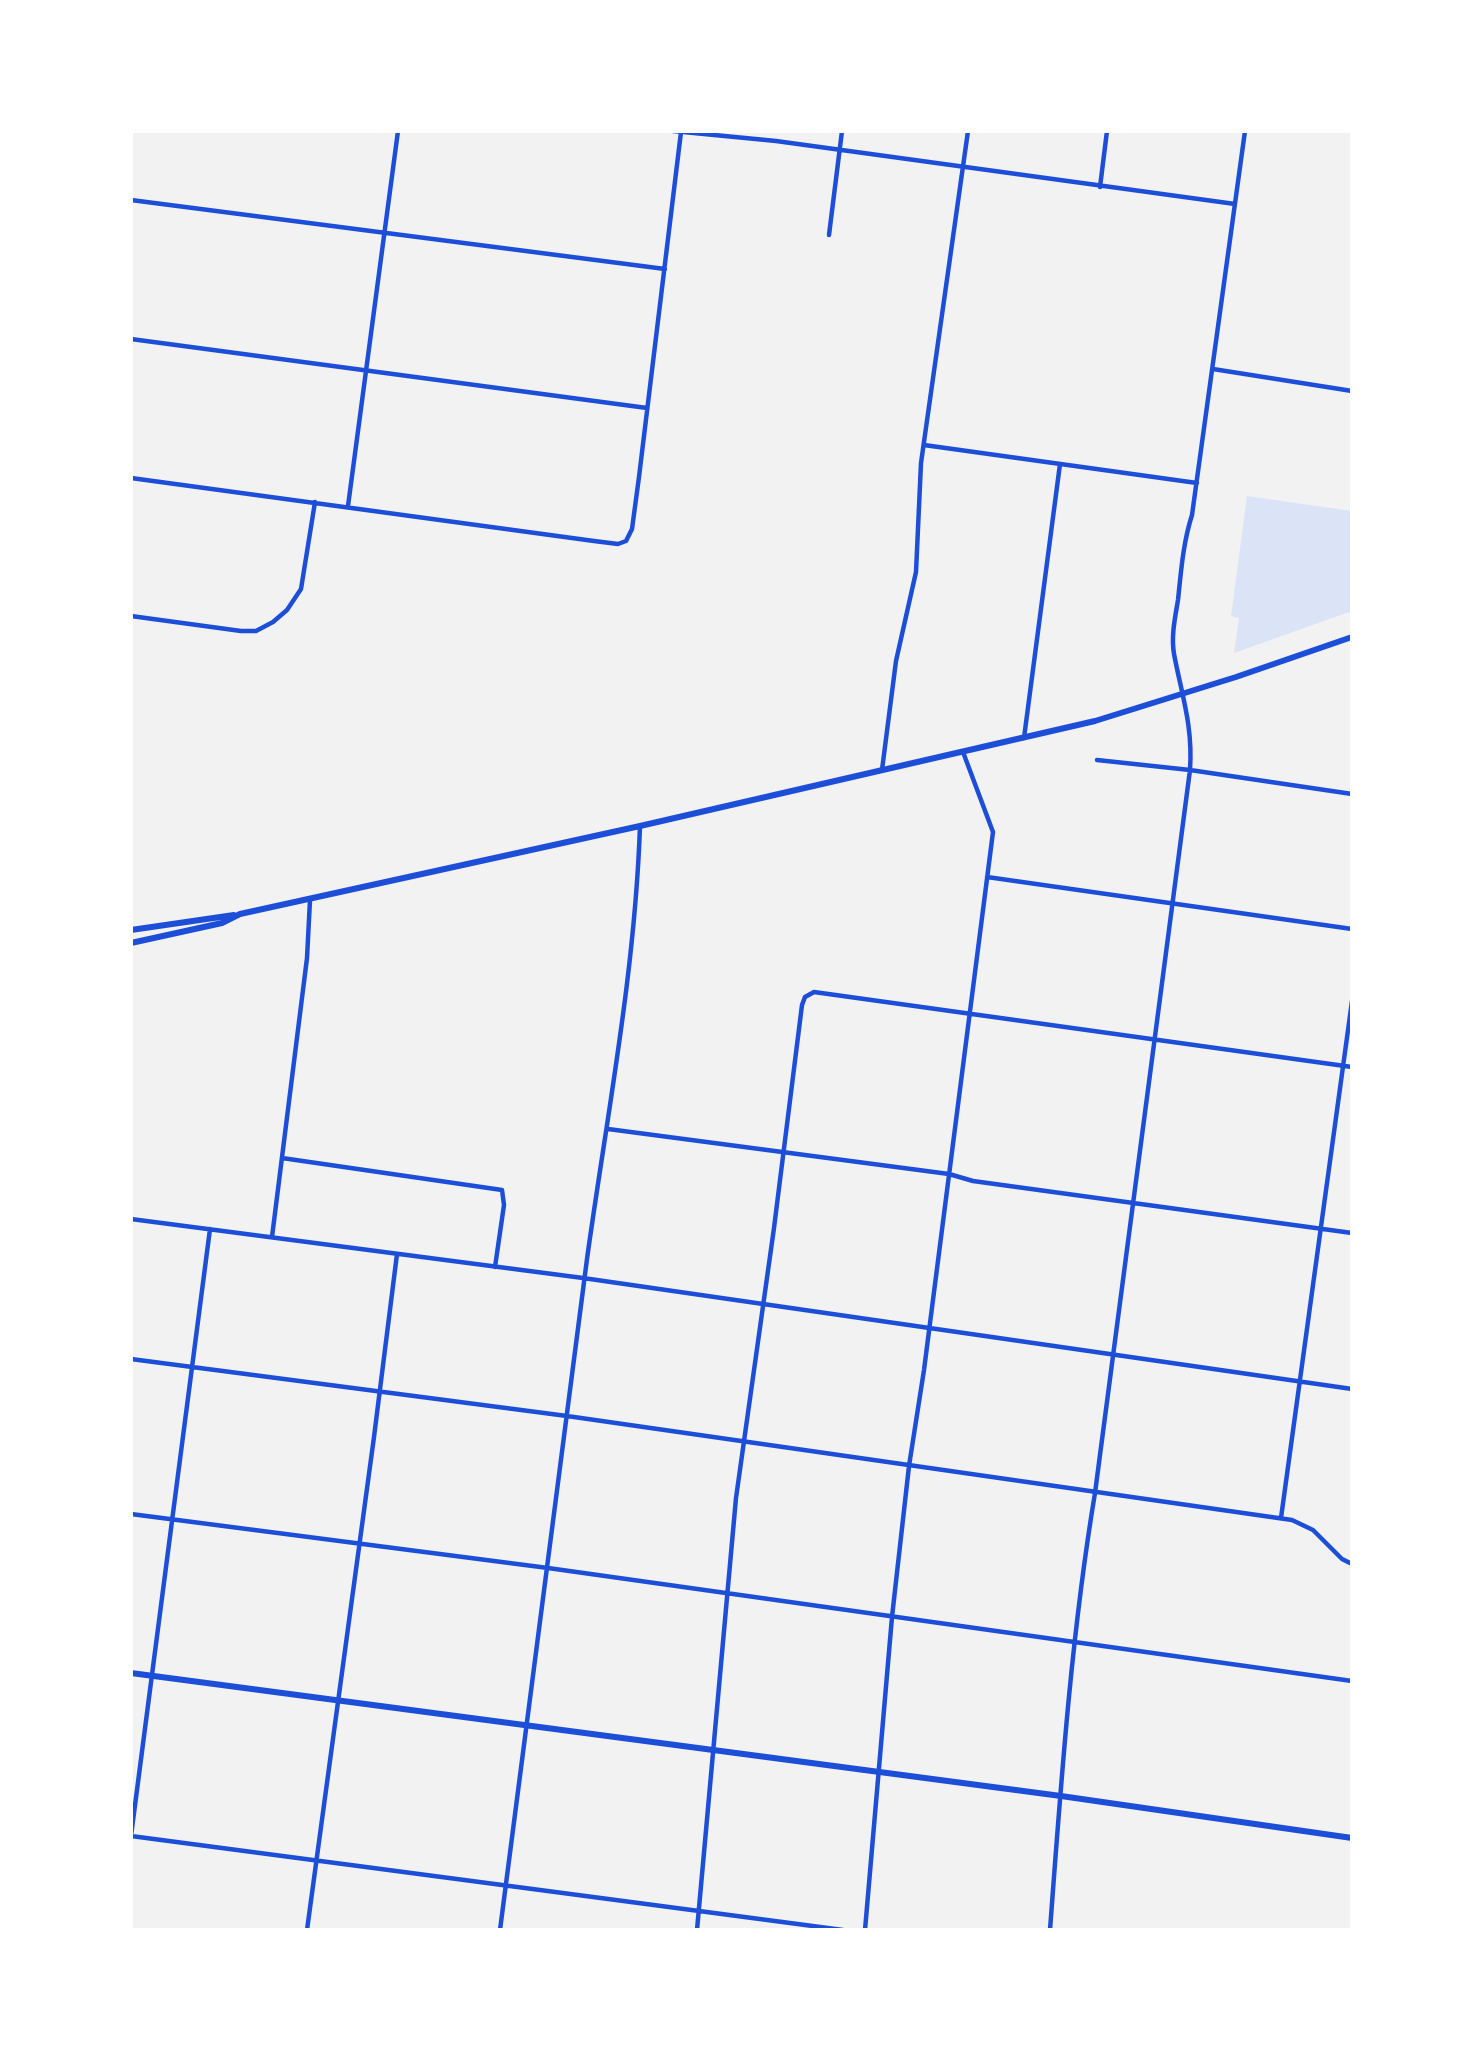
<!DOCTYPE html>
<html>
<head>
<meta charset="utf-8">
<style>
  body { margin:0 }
  #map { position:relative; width:1483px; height:2061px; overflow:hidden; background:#f2f2f2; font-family:Helvetica,sans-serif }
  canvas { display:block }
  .frame { position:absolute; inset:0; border:133px solid #fff; pointer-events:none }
</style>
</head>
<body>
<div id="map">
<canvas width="1483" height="2061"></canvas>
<div class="frame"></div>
</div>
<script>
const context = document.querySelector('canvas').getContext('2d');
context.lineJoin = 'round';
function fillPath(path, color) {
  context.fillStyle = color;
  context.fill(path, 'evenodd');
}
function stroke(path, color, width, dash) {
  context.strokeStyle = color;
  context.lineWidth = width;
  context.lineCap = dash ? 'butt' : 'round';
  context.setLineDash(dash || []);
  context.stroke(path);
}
fillPath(new Path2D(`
  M1247,496L1352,511V611L1234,653L1239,618L1231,616Z`), '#dbe4f7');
stroke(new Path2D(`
  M673,131L776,141L1235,204
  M1100,187L1107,131
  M131,200L665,269
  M829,235L842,131
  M131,339L647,408
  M1213,369L1352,391
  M924,445L1197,483
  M131,478L594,541L618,544L626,541L632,529L639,477L681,132
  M348,506L398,131
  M131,616L241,631H256L273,622L287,610L301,589L315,502
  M1024,738L1060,464
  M1097,760L1190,770L1352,794
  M882,770L896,661L916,572L921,463L968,131
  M987,877L1352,929
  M608,1129L949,1174L973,1181L1352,1233
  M282,1158L502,1190L504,1205L495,1267
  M131,1219L583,1278L1352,1389
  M272,1237L307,958L310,900
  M131,1359L567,1416L1292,1520L1313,1530L1342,1559L1352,1564
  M131,1514L548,1568L1352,1681
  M1281,1518L1352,1001
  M131,1836L843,1930
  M131,1836L210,1229
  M307,1930L374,1437L397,1254
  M500,1930C529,1706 556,1482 587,1259C607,1115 635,972 640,826
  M697,1930L736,1498L774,1228L802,1005L805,997L814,992L1352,1067
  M865,1930L892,1617L909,1466L924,1370L993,832L963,752
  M1050,1930C1061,1784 1071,1637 1095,1493L1190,770C1193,726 1182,696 1174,654C1171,636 1175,618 1178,600C1181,572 1183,543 1192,515L1245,131`), '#1d4ed8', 4.5);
stroke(new Path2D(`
  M131,930L234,915
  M131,943L222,923L240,914L640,826L1095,721L1236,677L1352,637
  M131,1673L1061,1796L1352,1838`), '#1d4ed8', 6);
</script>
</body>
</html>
